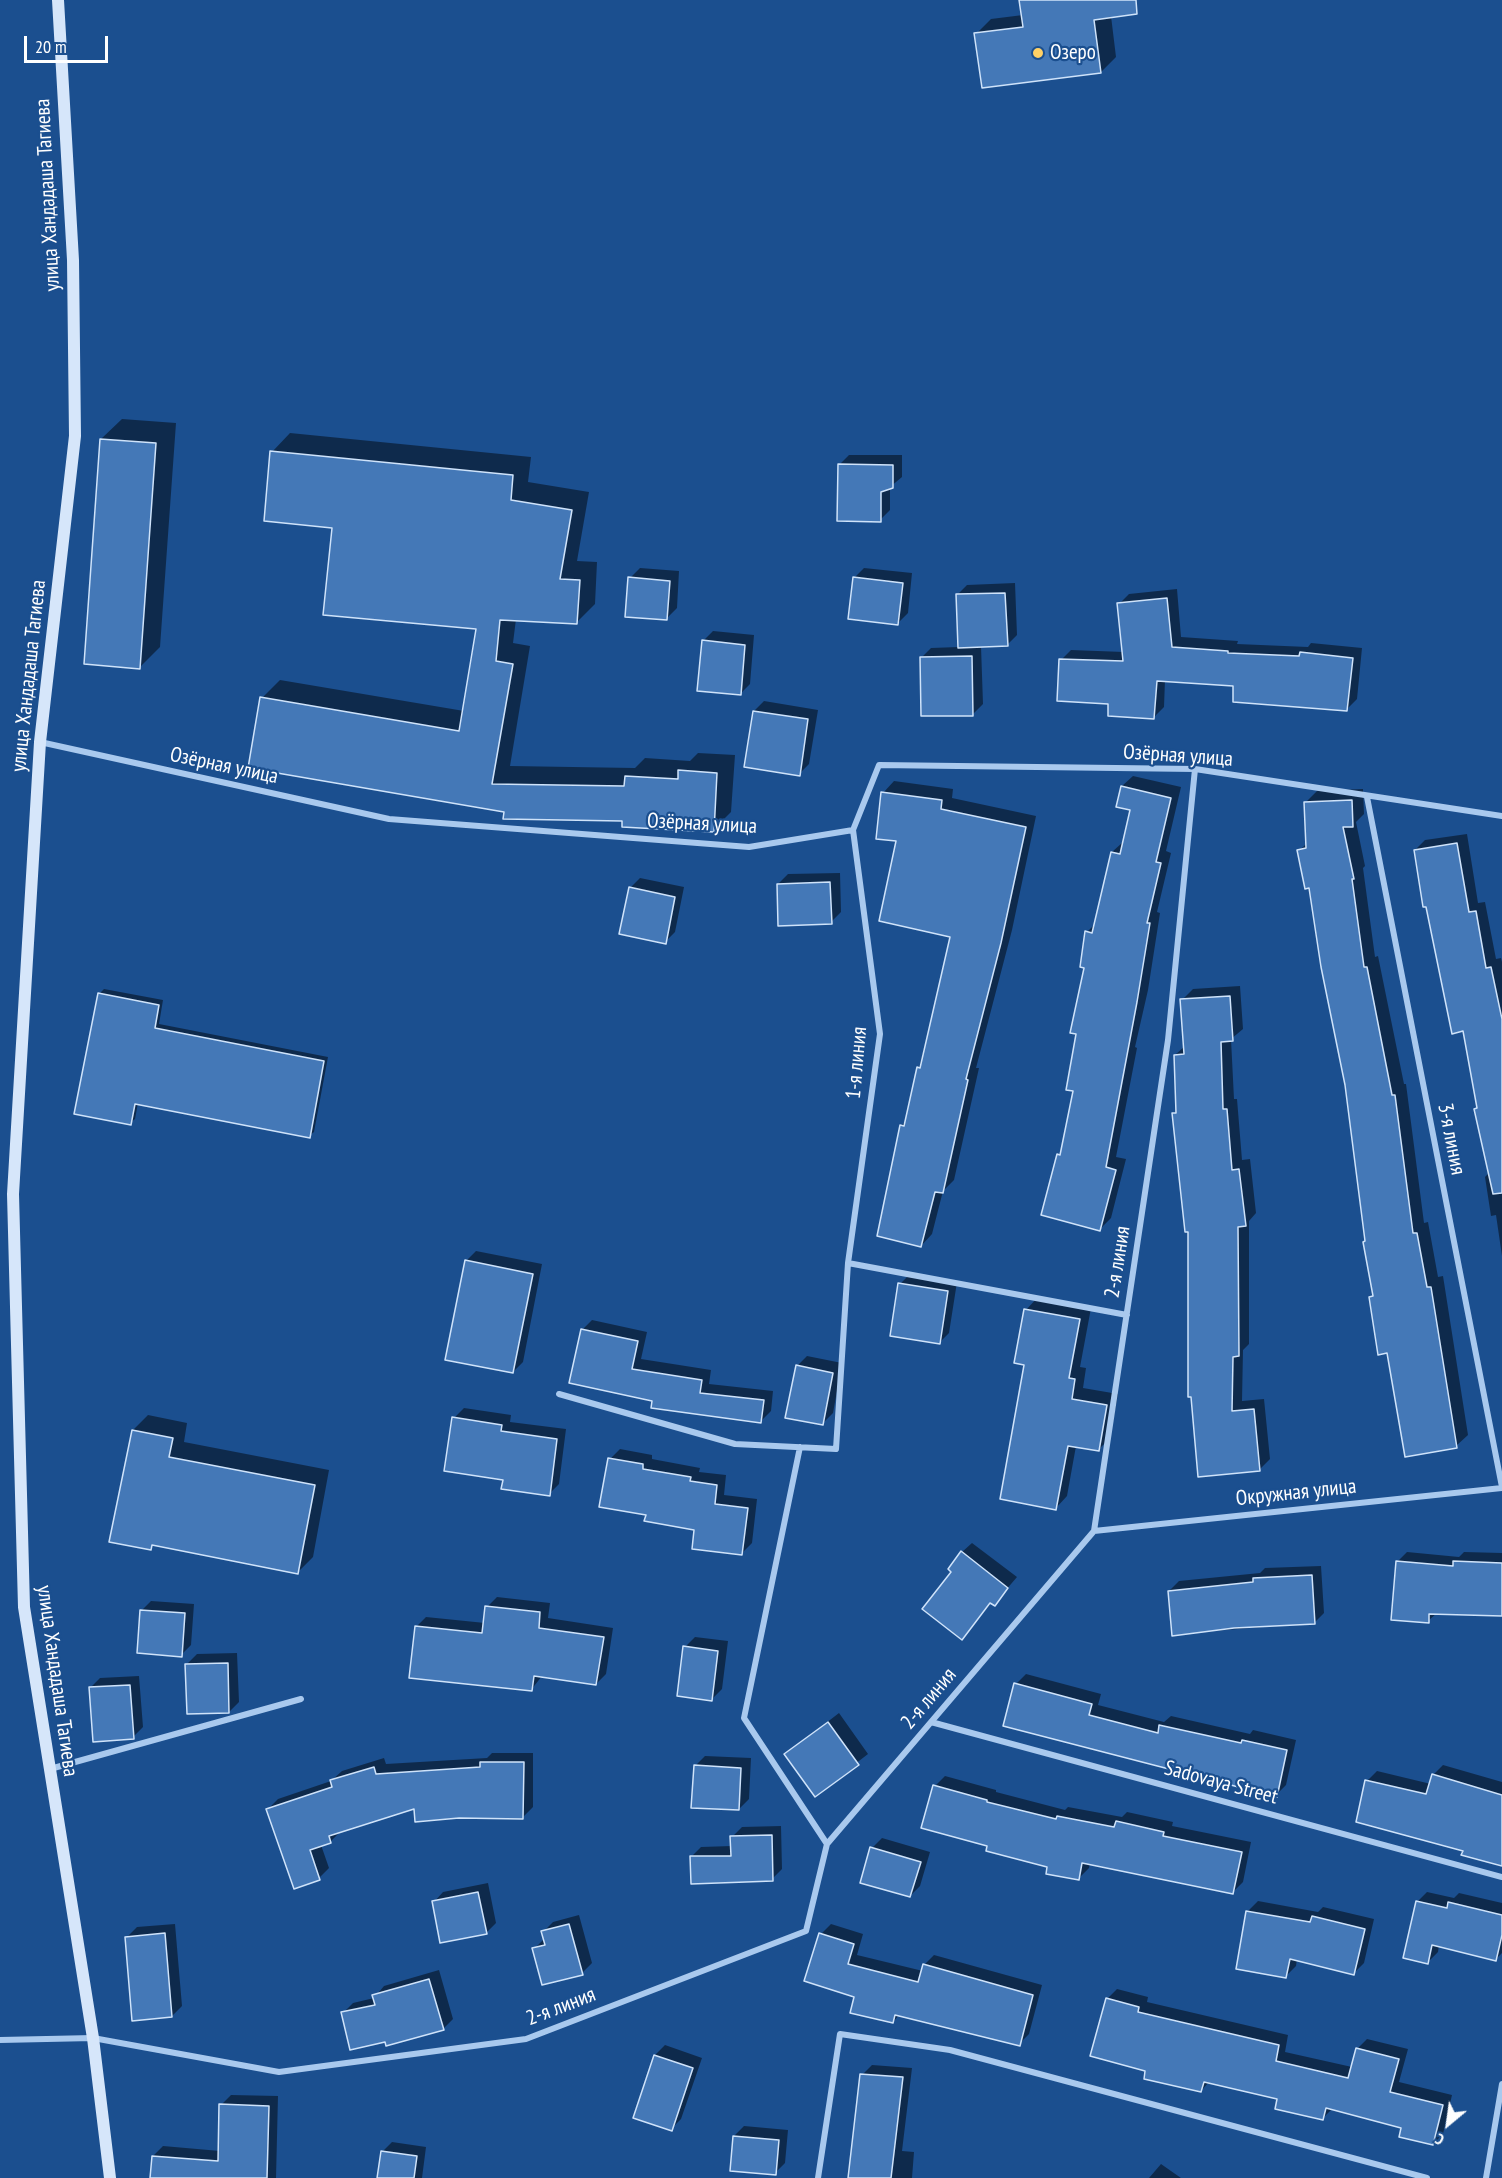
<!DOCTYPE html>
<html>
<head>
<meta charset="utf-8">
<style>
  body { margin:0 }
  #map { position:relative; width:1502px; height:2178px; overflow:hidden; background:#1b4f8f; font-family:"PT Sans Narrow",sans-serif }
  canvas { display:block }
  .north { position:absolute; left:1418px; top:2094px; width:60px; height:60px; -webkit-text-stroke:4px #1b4f8f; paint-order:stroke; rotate:209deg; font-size:16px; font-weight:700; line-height:24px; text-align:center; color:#fff }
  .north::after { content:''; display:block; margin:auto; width:21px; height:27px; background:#fff; clip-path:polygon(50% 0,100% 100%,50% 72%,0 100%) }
  .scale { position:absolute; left:24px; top:36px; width:84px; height:27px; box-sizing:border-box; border:3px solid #fff; border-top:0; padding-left:8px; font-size:18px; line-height:21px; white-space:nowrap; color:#fff; -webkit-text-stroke:4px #1b4f8f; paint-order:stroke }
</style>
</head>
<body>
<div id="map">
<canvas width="1502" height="2178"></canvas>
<div class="north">С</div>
<div class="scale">20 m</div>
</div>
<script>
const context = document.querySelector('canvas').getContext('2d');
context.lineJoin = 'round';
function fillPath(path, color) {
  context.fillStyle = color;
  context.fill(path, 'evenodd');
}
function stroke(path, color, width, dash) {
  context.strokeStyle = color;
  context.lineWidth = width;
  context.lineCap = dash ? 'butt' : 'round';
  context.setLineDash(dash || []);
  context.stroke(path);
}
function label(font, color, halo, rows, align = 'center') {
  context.font = font + ' "PT Sans Narrow",sans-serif';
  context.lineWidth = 4.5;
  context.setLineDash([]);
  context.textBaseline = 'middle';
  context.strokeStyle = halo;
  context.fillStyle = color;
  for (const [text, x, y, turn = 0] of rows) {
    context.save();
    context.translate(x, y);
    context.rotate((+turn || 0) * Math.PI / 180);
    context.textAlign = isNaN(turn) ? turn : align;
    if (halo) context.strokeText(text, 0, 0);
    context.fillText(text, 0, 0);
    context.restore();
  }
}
fillPath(new Path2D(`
  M1021,0H1125L1111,16L1116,57L1101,72L976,34L991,19L1023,15Z
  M122,419L176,423L160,647L140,667L101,439Z
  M290,433L531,457L528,482L589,492L577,561L597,562L595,604L576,623L516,619L513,643L530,646L510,766L635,768L645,758L690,761L698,753L735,755L731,812L713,830L624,819L505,811L262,698L280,680L464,711L477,628L333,527L272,452Z
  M849,455H902V477L890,487V510L880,520L839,465Z
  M640,568L679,571L677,608L667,618L630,578Z
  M864,568L912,573L908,613L898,623L854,578Z
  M1015,583L1017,635L1007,645L981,646L983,704L973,714L921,658L931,648L959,647L957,595L967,585Z
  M1177,589L1181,637L1238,641L1237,644L1308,647L1311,643L1362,648L1357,699L1347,709L1235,685L1165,680L1164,707L1154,717L1110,702L1061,660L1071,650L1124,652L1119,604L1129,594Z
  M713,631L754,635L750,684L740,694L703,641Z
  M764,701L818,710L809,764L799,774L754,711Z
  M1133,776L1181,787L1166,851L1171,853L1157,912L1160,913L1148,990L1135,1047L1137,1048L1116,1157L1126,1159L1111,1218L1100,1229L1059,1155L1062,1152L1074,1090L1086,967L1087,932L1096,923L1112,852L1123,842L1132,809L1122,786Z
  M894,781L953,789L952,798L1036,816L1012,930L976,1068H979L954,1180L943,1191L932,1234L921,1246L901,1126L906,1121L952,936L898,840L883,793Z
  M1363,789L1364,814L1356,822L1365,866L1363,868L1375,957L1378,956L1404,1084H1406L1424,1223L1428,1222L1438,1277L1443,1276L1468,1435L1456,1446L1388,1352L1370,1298L1374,1294L1337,1028L1310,886L1299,851L1308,842L1305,803L1317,791Z
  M1467,834L1478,903L1485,902L1496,959L1501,958L1502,962V1256L1496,1215L1491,1216L1485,1177L1489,1173L1464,1030L1415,850L1425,840Z
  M840,873L841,912L831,922L778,884L788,874Z
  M640,878L684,887L675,932L665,942L630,888Z
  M1240,986L1243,1029L1231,1039L1234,1099H1237L1242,1160L1250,1159L1256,1213L1249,1221V1344L1243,1350L1242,1401L1264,1399L1270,1459L1259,1470L1200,1475L1190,1230L1174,1114L1178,1110L1175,1055L1185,1046L1182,1000L1193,989Z
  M104,989L163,1000L159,1024L328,1057L314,1132L309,1136L138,1103L135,1119L130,1123L99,994Z
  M476,1251L542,1264L523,1362L513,1372L466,1261Z
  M910,1274L957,1282L949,1333L939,1343L900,1284Z
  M1037,1298L1091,1308L1080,1367L1086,1368L1083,1388L1118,1394L1110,1438L1098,1450L1076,1446L1067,1496L1056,1508L1026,1364V1310Z
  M592,1320L647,1332L641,1359L711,1370L709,1384L773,1391L771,1411L761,1421L654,1400L582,1330Z
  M807,1356L842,1363L833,1413L823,1423L797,1366Z
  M464,1408L511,1415L510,1422L566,1429L559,1484L549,1494L504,1479L454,1418Z
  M148,1415L187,1423L184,1442L329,1470L313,1557L298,1572L154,1544L150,1549L133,1430Z
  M620,1449L652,1455V1459L700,1468L699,1472L726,1475L724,1495L757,1499L752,1543L742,1553L696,1529L647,1514L610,1459Z
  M972,1543L1017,1577L994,1604L992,1602L962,1638L953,1571L962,1552Z
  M1407,1552L1459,1557L1464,1552L1502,1553V1614L1437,1613L1428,1621L1397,1562Z
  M1321,1566L1324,1613L1314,1623L1174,1634L1169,1591L1179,1581L1260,1573L1265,1568Z
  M497,1597L550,1603L548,1618L613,1628L606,1674L596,1684L542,1676L531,1690L416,1627L426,1617L485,1623L487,1607Z
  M151,1601L194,1604L191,1645L181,1655L141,1611Z
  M695,1637L728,1641L722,1689L712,1699L685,1647Z
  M237,1653L239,1702L229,1712L187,1664L197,1654Z
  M1026,1674L1101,1694L1098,1705L1164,1722L1171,1716L1250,1734L1253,1730L1296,1740L1286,1785L1276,1795L1016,1684Z
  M139,1676L143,1727L133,1737L90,1688L100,1678Z
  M839,1713L868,1754L815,1795L786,1754Z
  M492,1753H533V1807L523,1817L416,1807L341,1831L331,1841L321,1845L329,1868L319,1878L268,1809L278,1799L331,1781L342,1771L384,1758L386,1764L487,1758Z
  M705,1756L751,1758L749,1799L739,1809L695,1766Z
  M1443,1765L1502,1782V1864L1464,1850L1367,1781L1377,1771L1431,1784L1433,1775Z
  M945,1776L996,1790V1792L1065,1810L1068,1807L1122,1817L1127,1812L1173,1822L1172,1826L1251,1842L1243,1882L1233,1892L1090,1863L1089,1868L1079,1878L989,1845L935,1786Z
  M781,1826L782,1869L772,1879L691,1857L701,1847L732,1846V1837L742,1827Z
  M882,1838L930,1852L920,1886L910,1896L872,1848Z
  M488,1883L496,1923L486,1933L434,1902L443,1892Z
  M1427,1892L1454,1898L1459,1893L1502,1903V1953L1496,1959L1439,1945L1438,1952L1428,1962L1417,1902Z
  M1258,1901L1318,1912L1323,1907L1374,1919L1364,1963L1354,1973L1297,1959L1296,1966L1286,1976L1248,1911Z
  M579,1915L592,1963L582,1973L534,1949L545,1938L543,1932L553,1922Z
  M175,1924L182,2006L172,2016L127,1937L137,1927Z
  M831,1924L863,1934L857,1955L923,1971L924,1965L934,1955L1042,1985L1029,2034L1019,2044L900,2014L893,2022L821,1934Z
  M439,1970L453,2019L443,2029L386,2041L343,2013L353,2003L374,1998L384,1986Z
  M1117,1989L1148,1997L1147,2002L1288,2035L1285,2052L1352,2067L1357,2049L1367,2039L1408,2049L1399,2082L1452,2095L1443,2134L1433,2144L1403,2127L1333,2108L1323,2118L1279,2098L1209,2082L1201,2091L1147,2070L1107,1999Z
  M665,2045L702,2058L681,2119L671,2129L635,2117L655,2055Z
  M872,2065L912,2068L902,2151L914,2152L912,2178H851L862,2075Z
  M231,2095L278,2096L276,2178H153V2156L163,2146L220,2151L221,2105Z
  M744,2126L788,2130L785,2163L775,2173L734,2136Z
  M392,2142L426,2147L422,2178H379L382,2152Z
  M1161,2164L1181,2178H1149Z`), '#0007');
const building = new Path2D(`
  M1019,0H1136L1137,14L1094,20L1101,73L982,88L974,33L1023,27Z
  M100,439L156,443L140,669L84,664Z
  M270,451L513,475L511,500L572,510L560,579L580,580L577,624L500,620L496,661L513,664L492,784L624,786L625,776L678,779V770L717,773L714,832L622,827V821L503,819L504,812L248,768L260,697L459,731L476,629L323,615L332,528L264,521Z
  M838,464L893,465V488L881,492V522L837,521Z
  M628,577L670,581L667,620L625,617Z
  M853,577L903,583L898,625L848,619Z
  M1005,593L1008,646L958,648L956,594Z
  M1167,598L1172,647L1228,651V653L1299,656L1300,652L1353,658L1347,711L1233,702V686L1157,681L1154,719L1108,716V704L1057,701L1059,659L1123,661L1117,603Z
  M702,640L745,645L741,695L697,691Z
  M972,656L973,716H921L920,657Z
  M753,711L808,719L800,776L744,767Z
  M1121,786L1171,798L1156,862L1161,863L1147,923H1150L1137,1002L1106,1167L1116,1170L1100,1231L1041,1215L1057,1154L1060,1155L1073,1091L1066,1090L1076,1034L1070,1033L1084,968L1080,967L1085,931L1092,933L1111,852L1120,854L1130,810L1116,807Z
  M881,792L942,800L941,809L1026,827L1001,943L966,1079L968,1080L943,1193L935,1192L921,1247L877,1236L900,1125L904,1126L917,1067L920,1068L950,937L879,921L896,841L876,839Z
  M1352,800L1353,827H1343L1354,879H1352L1364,967H1367L1392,1095H1395L1413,1233H1417L1427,1287H1431L1457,1448L1405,1457L1387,1353L1378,1355L1369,1297L1373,1296L1363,1242L1365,1241L1345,1085L1321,967L1309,888L1305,889L1297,850L1306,848L1304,802Z
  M1457,843L1469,912L1476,911L1486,968L1491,967L1502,1019V1193L1493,1194L1474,1109L1477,1108L1463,1031L1452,1034L1426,907H1423L1414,850Z
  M830,882L832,924L778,926L777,884Z
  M629,887L675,897L666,944L619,934Z
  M98,993L159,1005L155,1028L324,1061L310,1138L135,1104L131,1125L74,1114Z
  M1230,996L1233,1041L1221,1042L1223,1109H1227L1232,1170L1239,1169L1246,1226L1238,1227L1239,1356L1233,1357L1232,1411L1254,1409L1260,1471L1198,1477L1191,1397H1188V1232H1185L1172,1113H1176L1174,1055L1184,1054L1180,999Z
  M465,1260L533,1274L513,1373L445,1360Z
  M898,1283L948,1291L940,1344L890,1336Z
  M1024,1309L1080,1319L1069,1378L1075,1379L1072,1399L1107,1405L1099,1451L1068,1446L1056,1510L1000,1499L1024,1365L1014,1363Z
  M581,1329L638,1341L632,1369L702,1380L700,1393L764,1400L761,1423L651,1408L652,1401L569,1383Z
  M796,1365L833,1373L823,1425L785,1418Z
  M452,1417L502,1425L501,1431L557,1439L550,1496L501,1489L503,1480L444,1471Z
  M132,1430L173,1438L169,1457L315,1485L298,1574L152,1545L151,1550L109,1542Z
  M608,1458L643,1464V1469L691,1477L690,1481L717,1485L715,1504L748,1508L742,1555L692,1549L694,1530L644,1521L646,1515L599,1507Z
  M961,1551L1008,1588L995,1606L990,1603L962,1640L922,1609L951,1572L948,1569Z
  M1396,1561L1453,1566V1561L1502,1563V1616L1429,1614V1623L1391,1620Z
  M1312,1575L1315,1624L1234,1628L1172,1636L1168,1591L1253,1582V1578Z
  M485,1606L540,1612L539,1628L604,1637L596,1685L534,1676L532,1691L409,1678L415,1626L482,1633Z
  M140,1610L185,1613L182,1657L137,1653Z
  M683,1646L718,1651L712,1701L677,1696Z
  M228,1663L229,1713L187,1714L185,1664Z
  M1014,1683L1092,1704L1089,1715L1158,1733L1159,1725L1241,1743L1242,1740L1287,1750L1277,1797L1003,1726Z
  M130,1685L134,1739L93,1742L89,1687Z
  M828,1722L859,1765L815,1797L784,1754Z
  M480,1762H524L523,1819L459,1818L415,1822L414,1809L329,1836L331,1843L310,1850L320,1880L294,1889L266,1809L332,1787L330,1780L374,1767L376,1774L480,1767Z
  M694,1765L741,1768L739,1810L691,1808Z
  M1432,1774L1502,1795V1866L1461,1855L1463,1851L1356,1822L1365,1780L1426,1794Z
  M933,1785L987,1800V1802L1056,1819L1057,1816L1114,1827L1116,1821L1164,1832L1163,1836L1242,1852L1233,1894L1082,1863L1079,1880L1046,1874L1047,1867L986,1851L987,1846L921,1828Z
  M772,1835L773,1881L691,1884L690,1856H731L730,1836Z
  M870,1847L921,1862L910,1897L860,1883Z
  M478,1892L487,1934L440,1943L432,1901Z
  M1416,1901L1447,1908L1448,1902L1502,1915V1935L1496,1961L1432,1945L1428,1964L1403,1958Z
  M1246,1911L1310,1922L1312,1916L1365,1929L1354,1975L1290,1959L1286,1978L1236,1969Z
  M569,1924L583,1975L542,1985L532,1948L545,1945L541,1931Z
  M165,1933L172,2017L132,2021L125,1937Z
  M819,1933L854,1944L848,1964L918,1982L923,1964L1033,1995L1020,2046L895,2015L893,2023L850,2013L854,1997L804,1981Z
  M429,1979L444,2030L386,2046L385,2042L350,2050L341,2012L375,2005L372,1995Z
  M1106,1998L1139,2007L1138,2012L1279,2045L1276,2061L1348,2078L1356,2048L1399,2059L1390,2092L1443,2105L1433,2145L1399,2137L1401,2128L1326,2108L1323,2120L1275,2109L1277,2099L1204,2082L1201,2092L1144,2079L1145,2071L1090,2056Z
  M654,2055L693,2068L672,2131L633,2118Z
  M860,2074L903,2077L891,2178H848Z
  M219,2104L269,2106L267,2178H150L152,2156L218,2161Z
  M733,2136L779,2140L776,2175L730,2171Z
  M381,2151L417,2156L414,2178H377Z`);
fillPath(building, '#4478b7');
stroke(building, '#cfe3fa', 1.5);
stroke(new Path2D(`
  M40,742L389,819L749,847L853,830L879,765L1195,769L1502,816
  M1367,797L1502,1487
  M848,1263L1127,1315
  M559,1394L735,1444L836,1449L848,1263L880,1034L853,830
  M800,1447L744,1718L827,1844
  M1094,1531L1502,1488
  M931,1722L1502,1877
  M50,1769L301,1699
  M0,2040L93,2038L279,2072L526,2039L806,1931L827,1844L1094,1531L1168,1040L1195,769
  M818,2178L840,2034L950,2050L1427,2178
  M1486,2178L1502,2084`), '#a9c9ee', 6);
stroke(new Path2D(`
  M58,0L73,260L75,436L40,742L13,1194L24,1607L93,2038L110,2178`), '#d6e6fa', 12);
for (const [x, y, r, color] of [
  [1038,53,6,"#ffd166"]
]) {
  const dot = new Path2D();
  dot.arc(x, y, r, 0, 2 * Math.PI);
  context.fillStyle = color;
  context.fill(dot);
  stroke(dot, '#1b4f8f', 2);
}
label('21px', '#fff', '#1b4f8f', [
  ["Озеро",1050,53]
], 'left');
label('21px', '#fff', '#1b4f8f', [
  ["улица Хандадаша Тагиева",48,195,-93],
  ["улица Хандадаша Тагиева",29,676,-84],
  ["Озёрная улица",1178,756,4],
  ["Озёрная улица",224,766,12],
  ["Озёрная улица",702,824,3],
  ["1-я линия",857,1063,-85],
  ["3-я линия",1451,1139,79],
  ["2-я линия",1118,1262,-81],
  ["Окружная улица",1296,1493,-6],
  ["улица Хандадаша Тагиева",57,1681,82],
  ["2-я линия",929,1699,-50],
  ["Sadovaya Street",1221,1783,15],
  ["2-я линия",561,2007,-21]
]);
</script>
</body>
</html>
